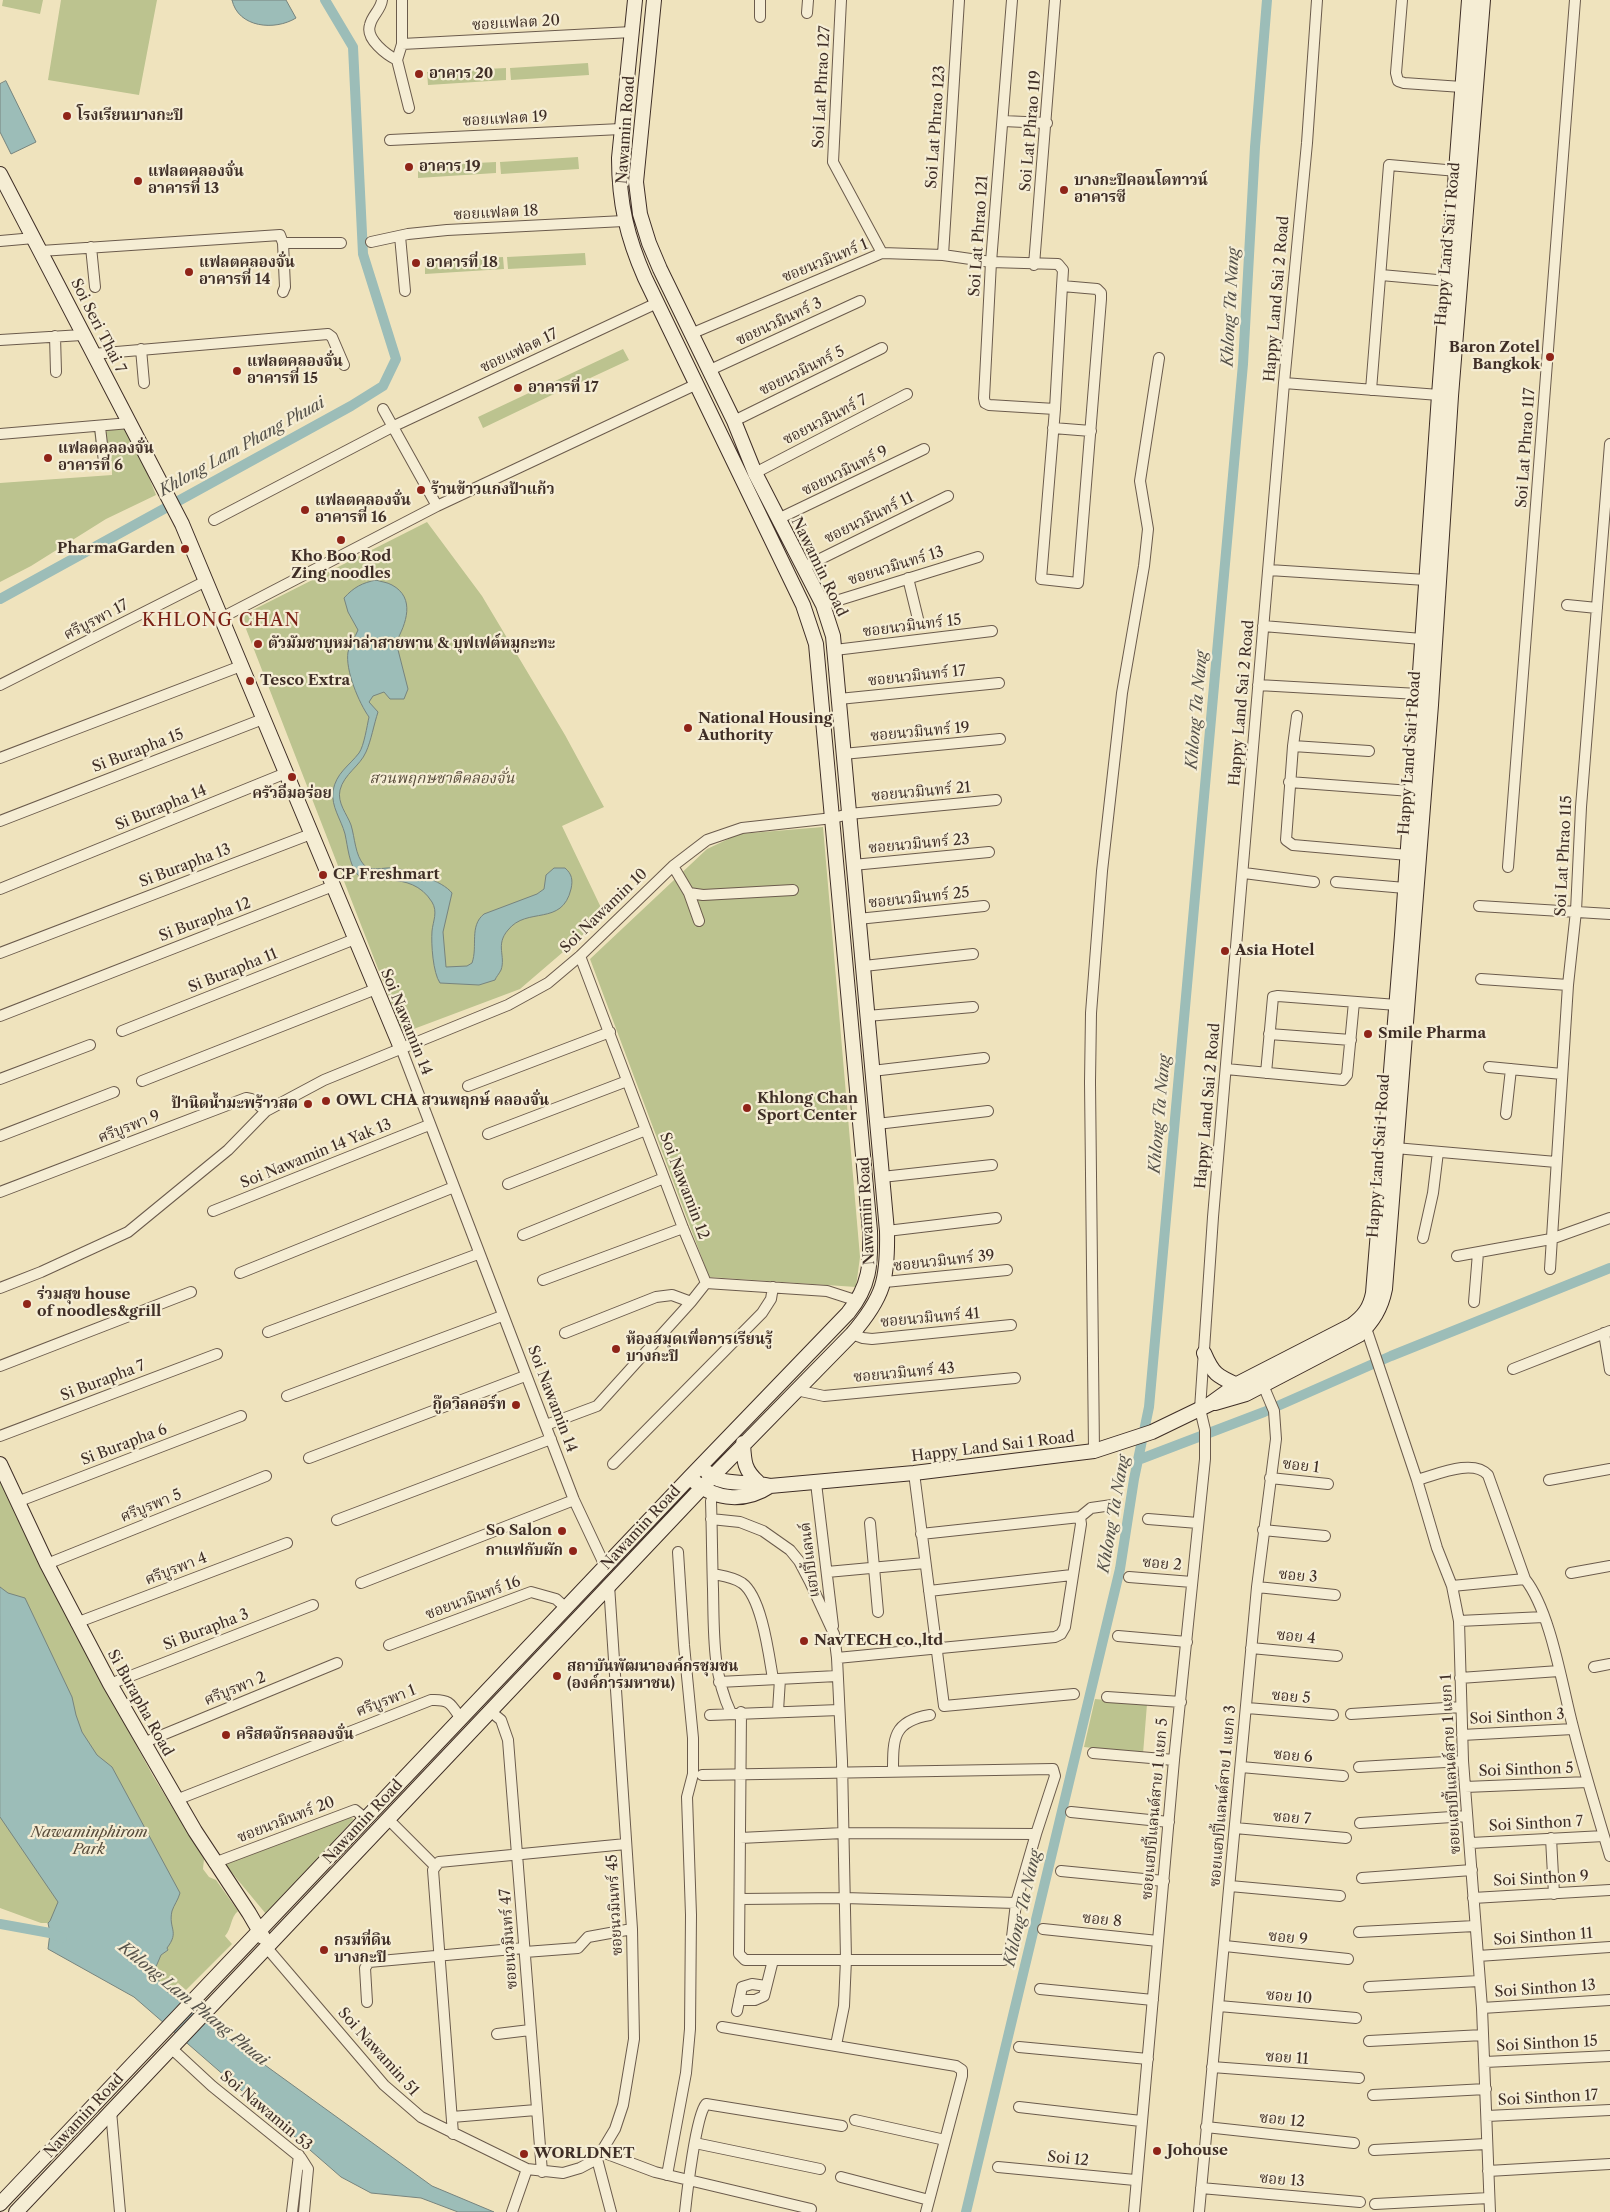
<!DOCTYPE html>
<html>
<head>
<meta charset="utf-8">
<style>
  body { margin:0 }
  canvas { display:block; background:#efe3bd }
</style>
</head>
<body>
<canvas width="1610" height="2212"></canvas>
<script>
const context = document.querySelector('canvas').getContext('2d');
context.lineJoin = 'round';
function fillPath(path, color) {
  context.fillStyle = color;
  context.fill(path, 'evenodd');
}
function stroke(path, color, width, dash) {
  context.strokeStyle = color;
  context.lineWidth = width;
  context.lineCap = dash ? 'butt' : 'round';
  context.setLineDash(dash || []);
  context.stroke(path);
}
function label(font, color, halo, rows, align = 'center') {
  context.font = font + ' "Libre Caslon Text","Noto Serif Thai",serif';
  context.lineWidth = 4.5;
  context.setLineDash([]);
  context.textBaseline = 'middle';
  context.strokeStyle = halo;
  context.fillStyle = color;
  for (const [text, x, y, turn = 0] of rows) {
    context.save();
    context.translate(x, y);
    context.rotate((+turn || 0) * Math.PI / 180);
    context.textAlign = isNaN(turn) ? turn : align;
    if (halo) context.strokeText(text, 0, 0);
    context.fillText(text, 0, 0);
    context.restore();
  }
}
fillPath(new Path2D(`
  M3,0H43L40,14L2,6Z
  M61,0H157L139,95L48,80Z
  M588,63L589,75L511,80L510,68Z
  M506,68V80L428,85L427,72Z
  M578,157L579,169L501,174L500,162Z
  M496,162V173L418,178V166Z
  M585,253L586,265L508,269L507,257Z
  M503,257L504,269L425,274V262Z
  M623,349L629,360L558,393L553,382Z
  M548,384L554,394L483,428L478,417Z
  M129,428L156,495L106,519L31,566L0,582V483L112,475V461L97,454L94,430Z
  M427,522L482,596L565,735L604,807L562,826L605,916L520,989L403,1033L241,616Z
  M823,827L860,1257L856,1287L709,1277L590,959L707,849L739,834Z
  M0,1479L96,1671L153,1776L204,1859L203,1869L209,1877L216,1880L238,1911C230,1918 232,1928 225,1936L232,1944L186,1990L178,1983L168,1992L164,1990L154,1974L48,1923H41L0,1908Z
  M1095,1699L1147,1704L1143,1754L1084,1747Z
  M346,1816L354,1819L266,1914L223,1862Z`), '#bcc38f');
const water = new Path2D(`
  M232,0H286L296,18C275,31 238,28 232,0Z
  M6,81L36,142L11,154L0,132V84Z
  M376,580C381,582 387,582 392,585C416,598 406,624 396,642L408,689L404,699H390L384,692L373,696L369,702L378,712C374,724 371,741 366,752C360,766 344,774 340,790C337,803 347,814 351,825C355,838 355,855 364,865C370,872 385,867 393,868C409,870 443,881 452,893L443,932L446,967L467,966L472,963C478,946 469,926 484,914L537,894L544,889L546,875L554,868H565C572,874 573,880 571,889C562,927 527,906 508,930C495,945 506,956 501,970C499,974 496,977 495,980L479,985L440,983C433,973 431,944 432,931C433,921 438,912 432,902C410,867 368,888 357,874C349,863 348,848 345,834C341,819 331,807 333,791C336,773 349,766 359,753C364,746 367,726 369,717C359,703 345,670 348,652C350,646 355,637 358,630L348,612L344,598C354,587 362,583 376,580Z
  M0,1587L8,1593L25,1598L72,1697L76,1715L82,1732L97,1755L112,1767L180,1893C178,1900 174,1905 172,1911C168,1929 180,1931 167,1948L168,1950L161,1955L155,1969V1974L164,1989L211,2026L432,2186L494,2212H458L421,2198L371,2193L341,2177L134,1997L48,1949L50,1933L48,1923L50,1921L58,1902L0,1817Z`);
fillPath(water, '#9cbdb8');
stroke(water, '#77847e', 1);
stroke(new Path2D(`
  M0,599L351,406L383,386L396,359L363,254L353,47L325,0
  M1138,1460L1264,1412L1391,1356L1610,1268
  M0,1924L50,1933L62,1938
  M966,2212L1120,1569L1134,1479L1149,1407L1243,364L1255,147L1267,0`), '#9cbdb8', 10);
const street = new Path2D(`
  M382,0C381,10 372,15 370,25C365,39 387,55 397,60
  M402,0V44L397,60L409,108
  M841,0L833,162L882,253
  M1012,0L991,262L984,398L985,403L989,405L1055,409
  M1402,0L1396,73L1398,81L1404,83L1462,87
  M807,13L808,0
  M760,17V0
  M402,44L632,32
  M1003,121L1047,123
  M390,140L621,129
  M400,236L405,291
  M0,241L34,238
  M371,242L408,234L447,230L624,221
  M283,243H341
  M91,247L95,287
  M41,251L280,235L283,243L285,287L283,292
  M943,255L959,0
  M1034,265L1055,0
  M1381,275L1448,281
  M693,333L882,253L943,255L991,262L1058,264L1063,270L1062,286L1055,409L1041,579L1078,583L1101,299V293L1097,289L1062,286
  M55,336L56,372
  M0,340L82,335
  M141,349L144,383
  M93,354L328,334L332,337L344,365
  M710,370L860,301
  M1284,383L1439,395
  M1371,390L1389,165L1457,171
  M383,409L437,506
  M734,421L882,348
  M100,427L104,462
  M1053,428L1091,431
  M0,434L130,423
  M755,473L907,394
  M778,519L924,449
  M214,520L394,426L657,303
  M804,567L948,496
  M1269,570L1426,580
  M908,578L919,623
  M823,605L978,557
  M1567,605L1597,608
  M221,618L437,506L697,384
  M1263,626L1422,639
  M835,650L992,631
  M0,685L206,581
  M1258,685L1418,694
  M839,699L999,683
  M1297,716L1293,746L1286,840L1293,845L1408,855
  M1293,746L1369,751
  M843,754L1000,739
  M0,758L241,666
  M1289,782L1411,791
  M0,821L263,719
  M853,865L989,852
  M673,866L689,893L703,895L793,890
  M1508,867L1575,0
  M1244,873L1314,882
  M1336,882L1405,888
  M0,889L286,773
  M689,893L699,921
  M1479,906L1610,914
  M858,919L984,906
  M0,953L311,834
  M580,956L683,1228L706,1283L827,1291L858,1301
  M864,966L973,954
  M1481,979L1568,985
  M0,1016L333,886
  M867,1016L973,1007
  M122,1031L355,939
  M1269,1034L1351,1040
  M401,1048L574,1500L605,1566
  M1489,1067L1562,1074
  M1226,1069L1343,1080L1347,1075L1354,1002
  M872,1071L984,1058
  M1266,1073L1273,997L1278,996L1397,1005
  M0,1079L90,1045
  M142,1081L376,989
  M468,1086L610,1032
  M1506,1114L1511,1069
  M877,1124L988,1111
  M488,1134L627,1081
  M0,1136L114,1092
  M1395,1148L1556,1162
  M882,1177L992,1165
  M508,1184L646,1130
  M0,1192L246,1098L251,1099L266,1111
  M213,1211L429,1125
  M887,1231L996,1218
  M523,1235L664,1178
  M1423,1238L1433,1193L1438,1152
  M1457,1256L1551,1239L1610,1218
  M1550,1269L1568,985L1576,911L1581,807L1610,444
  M240,1273L454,1187
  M543,1280L683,1228
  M885,1282L1007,1270
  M0,1288L41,1272L128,1232L228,1150L266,1111L324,1080L508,1005L548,983L580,956L673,866L707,840L742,828L833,818L849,814L996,800
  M1474,1302L1478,1253
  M1366,1328L1417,1480L1437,1548L1452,1586L1459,1621L1463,1761L1482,2008L1490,2212
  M268,1332L478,1254
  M565,1333L656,1297L672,1295L691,1302L706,1283
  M1604,1333L1610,1370
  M852,1334L863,1338L872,1339L1011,1325
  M0,1366L191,1292
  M1513,1369L1610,1331
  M796,1390L824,1396L1015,1378
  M287,1396L502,1316
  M546,1425L597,1406L691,1302
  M0,1436L217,1354
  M1094,1451L1090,1082L1091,1013L1102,871L1122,693L1144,566L1148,529L1140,481L1159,358
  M309,1458L525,1376
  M613,1464L762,1313L771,1299L773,1287
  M914,1473L944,1706L1074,1694
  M1270,1478L1328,1484
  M1417,1480C1436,1475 1473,1458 1488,1475L1525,1579C1551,1612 1562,1686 1573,1727C1584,1771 1597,1813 1610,1856
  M1549,1480L1610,1469
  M816,1483L833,1626
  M711,1501C712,1531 712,1560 713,1589C714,1632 712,1673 731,1713
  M17,1502L241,1416
  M711,1519L740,1522L763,1531L790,1550L799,1561L810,1582L834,1634L837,1658L842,1761L846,1959L844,2006L836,2045
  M1148,1519L1198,1523
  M337,1520L551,1439
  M870,1523L878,1612
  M1263,1530L1325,1536
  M921,1534L1080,1517L1091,1508L1112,1505
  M47,1564L266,1476
  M827,1572L925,1563
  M1571,1573L1610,1566
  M713,1574C723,1576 733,1577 742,1583C762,1597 769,1656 773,1679
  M1129,1577L1192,1582
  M361,1583L574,1500
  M1452,1586L1525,1579
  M1257,1587L1335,1595
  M929,1591L1072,1575
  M1459,1621L1544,1617
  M76,1623L287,1543
  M1118,1636L1187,1642
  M389,1645L531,1592L556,1599L566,1608
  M1251,1648L1337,1656
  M837,1658L1055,1637L1061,1634L1065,1627L1081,1524L1080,1517
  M1594,1667L1610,1664
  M1460,1678L1559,1671
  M719,1682L837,1676
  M110,1684L313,1605
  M1107,1697L1181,1702
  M1247,1708L1333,1715
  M490,1711L501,1720L508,1740L542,2172
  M778,1711L780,1679
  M1351,1714L1461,1707
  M710,1715L839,1710
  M1462,1735L1573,1729
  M143,1743L337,1663
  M1093,1753L1174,1760
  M1241,1767L1343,1776
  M1359,1767L1463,1761
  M893,1771C893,1738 893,1721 930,1715
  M702,1775L1053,1769L1055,1776L1036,1834L1016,1903
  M1465,1787L1588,1782
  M176,1800L431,1700C450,1699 451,1704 461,1719
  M1071,1812L1169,1822
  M388,1819L435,1866
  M1360,1823L1467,1816
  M1235,1828L1346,1838
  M740,1838L843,1833L1036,1834
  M1551,1838L1554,1894
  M1471,1843L1604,1836
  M214,1863L355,1810L366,1819
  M1061,1871L1164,1881
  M1362,1878L1472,1870
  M1230,1886L1340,1896
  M1473,1898L1610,1890
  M740,1899L844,1898L1016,1903L1010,1954L1004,1960H745L739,1954L741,1712
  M1043,1929L1158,1941
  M1359,1932L1475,1926
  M1225,1946L1348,1959
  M267,1948L384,2085L421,2117L527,2169L563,2173L580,2168L597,2159L615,2129L623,2105L634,2039L632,1929L609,1585
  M525,1952L578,1948L588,1937L632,1929
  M1478,1956L1610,1947
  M1369,1987L1479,1981
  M1040,1989L1153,2000
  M739,2000H755L764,1996L773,1960
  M367,2002L365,1968L369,1962L524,1948
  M1219,2006L1356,2018
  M1482,2008L1610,2000
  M737,2011L742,1987L752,1984L766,1986
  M722,2027L956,2066L962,2070V2076L926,2212
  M497,2034L530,2030
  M1369,2041L1483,2035
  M1019,2047L1148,2059
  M171,2048L212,2086L301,2158L308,2169L304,2212
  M1485,2062L1610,2056
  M1212,2067L1359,2078
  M1373,2095L1486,2089
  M1019,2107L1141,2121
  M111,2111L120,2212
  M1487,2116L1610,2110
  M452,2117L536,2110
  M855,2120L945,2140
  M1206,2127L1354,2143
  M453,2134L433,1870L439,1862L626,1844
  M695,2143L820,2169
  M1374,2150L1486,2144
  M602,2152L655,2172L811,2209
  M597,2159L611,2212
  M998,2167L1135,2180
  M1488,2171L1610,2164
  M667,2175L686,2073L690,2029L691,1915L687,1797L693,1774V1738L684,1645L678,1552
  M841,2177L929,2200
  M1201,2188L1360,2202
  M1375,2204L1489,2198
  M292,2212L299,2155
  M512,2212L527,2169
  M685,2212C687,2193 696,2115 706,2104L842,2126
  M1134,2212L1174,1760L1205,1459V1430L1200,1409L1213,1217L1284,383L1307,143L1317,0
  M1199,2212L1257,1587L1276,1439L1274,1411L1263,1385`);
const secondary = new Path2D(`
  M0,174L182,524L401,1048
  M1204,1353C1213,1374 1217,1376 1237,1385
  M1215,1403L1246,1394L1359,1335C1373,1321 1381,1309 1385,1289L1431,705L1451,396L1483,0
  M743,1443C744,1461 744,1470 758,1482
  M0,1464L47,1564L110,1684L195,1831L249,1913L263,1937
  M707,1472C723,1488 750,1480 770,1486L914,1473L1094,1451L1152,1432L1210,1404L1239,1383L1352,1325C1364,1316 1370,1308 1373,1293L1402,935L1439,395L1469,0
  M695,1482C717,1501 746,1502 770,1486
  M0,2204L690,1477L848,1313C870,1286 871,1264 870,1231L816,644L803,605L645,278C627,237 619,203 619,158L635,0
  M16,2212L712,1477L852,1334C884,1297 888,1279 887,1231L833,636L823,605L755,473L734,421L660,269L649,243L640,214L636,182L654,0`);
stroke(street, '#6b5b4c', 12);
stroke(secondary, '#3f2e26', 16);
stroke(street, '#f5edd4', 10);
stroke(secondary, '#f5edd4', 14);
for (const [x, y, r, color] of [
  [419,74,5,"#8f2418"],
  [67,116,5,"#8f2418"],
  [409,167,5,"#8f2418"],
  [138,181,5,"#8f2418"],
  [1064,190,5,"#8f2418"],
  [416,263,5,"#8f2418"],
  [189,272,5,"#8f2418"],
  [1550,357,5,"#8f2418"],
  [237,371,5,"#8f2418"],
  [518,388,5,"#8f2418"],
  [48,458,5,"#8f2418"],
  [421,490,5,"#8f2418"],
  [305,510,5,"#8f2418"],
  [341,540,5,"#8f2418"],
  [185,549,5,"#8f2418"],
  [258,644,5,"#8f2418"],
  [250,681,5,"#8f2418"],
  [688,728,5,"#8f2418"],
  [292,777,5,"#8f2418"],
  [323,875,5,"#8f2418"],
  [1225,951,5,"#8f2418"],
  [1368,1034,5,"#8f2418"],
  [326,1101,5,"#8f2418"],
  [308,1104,5,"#8f2418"],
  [747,1108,5,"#8f2418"],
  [27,1304,5,"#8f2418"],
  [616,1349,5,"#8f2418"],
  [516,1405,5,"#8f2418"],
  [562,1531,5,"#8f2418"],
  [573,1551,5,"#8f2418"],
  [804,1641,5,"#8f2418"],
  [557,1676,5,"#8f2418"],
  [226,1735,5,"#8f2418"],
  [324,1950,5,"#8f2418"],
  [1157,2151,5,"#8f2418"],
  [524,2154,5,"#8f2418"]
]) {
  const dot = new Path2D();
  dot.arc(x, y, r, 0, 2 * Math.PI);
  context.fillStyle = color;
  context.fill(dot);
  stroke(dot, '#f5edd4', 2);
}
label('15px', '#3f2e26', '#f5edd4', [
  ["ซอยแฟลต 20",516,23,-3],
  ["Soi Lat Phrao 127",822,87,-87],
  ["ซอยแฟลต 19",505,119,-3],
  ["Soi Lat Phrao 123",936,127,-86],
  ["Nawamin Road",626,130,-86],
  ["Soi Lat Phrao 119",1031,131,-85],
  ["ซอยแฟลต 18",496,213,-3],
  ["Soi Lat Phrao 121",979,236,-86],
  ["Happy Land Sai 1 Road",1448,244,-85],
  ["ซอยนวมินทร์ 1",825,261,-22],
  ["Happy Land Sai 2 Road",1277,299,-85],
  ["ซอยนวมินทร์ 3",779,322,-25],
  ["Soi Seri Thai 7",98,326,63],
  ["ซอยแฟลต 17",519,351,-25],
  ["ซอยนวมินทร์ 5",802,371,-26],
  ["ซอยนวมินทร์ 7",825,420,-27],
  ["Soi Lat Phrao 117",1526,448,-86],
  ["ซอยนวมินทร์ 9",845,471,-26],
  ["ซอยนวมินทร์ 11",869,518,-26],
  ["ซอยนวมินทร์ 13",896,566,-17],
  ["Nawamin Road",819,567,64],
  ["ศรีบูรพา 17",96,620,-27],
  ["ซอยนวมินทร์ 15",912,626,-7],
  ["ซอยนวมินทร์ 17",917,676,-6],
  ["Happy Land Sai 2 Road",1242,703,-85],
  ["ซอยนวมินทร์ 19",920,732,-5],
  ["Si Burapha 15",138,751,-21],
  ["Happy Land Sai 1 Road",1410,753,-86],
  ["ซอยนวมินทร์ 21",921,792,-5],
  ["Si Burapha 14",161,808,-22],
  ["ซอยนวมินทร์ 23",919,844,-5],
  ["Soi Lat Phrao 115",1564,856,-87],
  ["Si Burapha 13",185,866,-21],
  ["ซอยนวมินทร์ 25",919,898,-6],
  ["Soi Nawamin 10",604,911,-44],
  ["Si Burapha 12",205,920,-21],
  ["Si Burapha 11",233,971,-22],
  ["Soi Nawamin 14",406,1022,68],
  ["Happy Land Sai 2 Road",1208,1106,-85],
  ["ศรีบูรพา 9",129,1127,-21],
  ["Soi Nawamin 14 Yak 13",316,1154,-22],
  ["Happy Land Sai 1 Road",1379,1156,-86],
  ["Soi Nawamin 12",684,1186,69],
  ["Nawamin Road",867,1211,-93],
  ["ซอยนวมินทร์ 39",944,1261,-6],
  ["ซอยนวมินทร์ 41",930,1318,-5],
  ["ซอยนวมินทร์ 43",904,1373,-5],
  ["Si Burapha 7",103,1381,-21],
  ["Soi Nawamin 14",552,1399,69],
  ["Si Burapha 6",124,1445,-21],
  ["Happy Land Sai 1 Road",993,1447,-7],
  ["ซอย 1",1301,1466,7],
  ["ศรีบูรพา 5",151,1506,-22],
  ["Nawamin Road",641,1528,-47],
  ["แฮปปี้แลนด์",810,1560,-97],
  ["ซอย 2",1162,1564,5],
  ["ศรีบูรพา 4",176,1569,-21],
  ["ซอย 3",1298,1576,5],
  ["ซอยนวมินทร์ 16",473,1598,-20],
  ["Si Burapha 3",206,1630,-21],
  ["ซอย 4",1296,1637,6],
  ["ศรีบูรพา 2",235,1689,-22],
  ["ซอย 5",1291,1697,5],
  ["ศรีบูรพา 1",386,1701,-21],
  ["Si Burapha Road",140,1703,61],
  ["Soi Sinthon 3",1517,1717,-3],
  ["ซอย 6",1293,1756,5],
  ["ซอยแฮปปี้แลนด์สาย 1 แยก 1",1451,1764,-93],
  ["Soi Sinthon 5",1526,1770,-2],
  ["ซอยแฮปปี้แลนด์สาย 1 แยก 3",1223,1796,-85],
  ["ซอยแฮปปี้แลนด์สาย 1 แยก 5",1155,1809,-85],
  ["ซอย 7",1292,1818,5],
  ["ซอยนวมินทร์ 20",286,1820,-21],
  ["Nawamin Road",363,1822,-47],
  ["Soi Sinthon 7",1536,1824,-3],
  ["Soi Sinthon 9",1541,1879,-3],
  ["ซอยนวมินทร์ 45",615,1905,-93],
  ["ซอย 8",1102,1920,6],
  ["Soi Sinthon 11",1543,1937,-4],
  ["ซอย 9",1288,1938,6],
  ["ซอยนวมินทร์ 47",509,1939,-94],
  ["Soi Sinthon 13",1545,1989,-4],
  ["ซอย 10",1289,1997,5],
  ["Soi Sinthon 15",1547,2044,-3],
  ["Soi Nawamin 51",378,2052,48],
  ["ซอย 11",1287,2058,4],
  ["Soi Sinthon 17",1548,2098,-3],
  ["Soi Nawamin 53",266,2111,40],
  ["Nawamin Road",84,2116,-47],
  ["ซอย 12",1282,2120,6],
  ["Soi 12",1068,2159,6],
  ["ซอย 13",1282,2180,5]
]);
label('bold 15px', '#3f2e26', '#f5edd4', [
  ["อาคาร 20",429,74],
  ["โรงเรียนบางกะปิ",77,116],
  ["อาคาร 19",419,167],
  ["แฟลตคลองจั่น",148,172],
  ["อาคารที่ 13",148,189],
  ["บางกะปิคอนโดทาวน์",1074,181],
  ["อาคารซี",1074,198],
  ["แฟลตคลองจั่น",199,263],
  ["อาคารที่ 14",199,280],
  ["อาคารที่ 18",426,263],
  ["Baron Zotel",1540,348,"right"],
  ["Bangkok",1540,365,"right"],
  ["แฟลตคลองจั่น",247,362],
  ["อาคารที่ 15",247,379],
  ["อาคารที่ 17",528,388],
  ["แฟลตคลองจั่น",58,449],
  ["อาคารที่ 6",58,466],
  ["ร้านข้าวแกงป้าแก้ว",431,490],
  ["แฟลตคลองจั่น",315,501],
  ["อาคารที่ 16",315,518],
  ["PharmaGarden",175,549,"right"],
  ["Kho Boo Rod",341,557,"center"],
  ["Zing noodles",341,574,"center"],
  ["ตัวมัมชาบูหม่าล่าสายพาน & บุฟเฟต์หมูกะทะ",268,644],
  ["Tesco Extra",260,681],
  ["National Housing",698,719],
  ["Authority",698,736],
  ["ครัวอิ่มอร่อย",292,794,"center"],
  ["CP Freshmart",333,875],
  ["Asia Hotel",1235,951],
  ["Smile Pharma",1378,1034],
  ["Khlong Chan",757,1099],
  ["Sport Center",757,1116],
  ["OWL CHA สวนพฤกษ์ คลองจั่น",336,1101],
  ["ป้านิดน้ำมะพร้าวสด",298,1104,"right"],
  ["ร่วมสุข house",37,1295],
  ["of noodles&grill",37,1312],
  ["ห้องสมุดเพื่อการเรียนรู้",626,1340],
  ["บางกะปิ",626,1357],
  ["กู๊ดวิลคอร์ท",506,1405,"right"],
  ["So Salon",552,1531,"right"],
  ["กาแฟกับผัก",563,1551,"right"],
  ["NavTECH co.,ltd",814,1641],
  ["สถาบันพัฒนาองค์กรชุมชน",567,1667],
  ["(องค์การมหาชน)",567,1684],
  ["คริสตจักรคลองจั่น",236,1735],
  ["กรมที่ดิน",334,1941],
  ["บางกะปิ",334,1958],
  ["Johouse",1167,2151],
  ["WORLDNET",534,2154]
], 'left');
label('italic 15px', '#584c3b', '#f5edd4', [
  ["สวนพฤกษชาติคลองจั่น",442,779],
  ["Nawaminphirom",89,1833],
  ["Park",89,1850]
]);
label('italic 16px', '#56524a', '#f5edd4', [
  ["Khlong Ta Nang",1231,307,-87],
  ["Khlong Lam Phang Phuai",242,447,-29],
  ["Khlong Ta Nang",1197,710,-85],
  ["Khlong Ta Nang",1160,1114,-85],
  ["Khlong Ta Nang",1114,1514,-80],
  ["Khlong Ta Nang",1023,1908,-77],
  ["Khlong Lam Phang Phuai",193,2004,39]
]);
context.letterSpacing = '1px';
label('18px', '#7a1f14', '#f5edd4', [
  ["KHLONG CHAN",221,621]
]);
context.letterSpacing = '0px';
</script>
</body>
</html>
